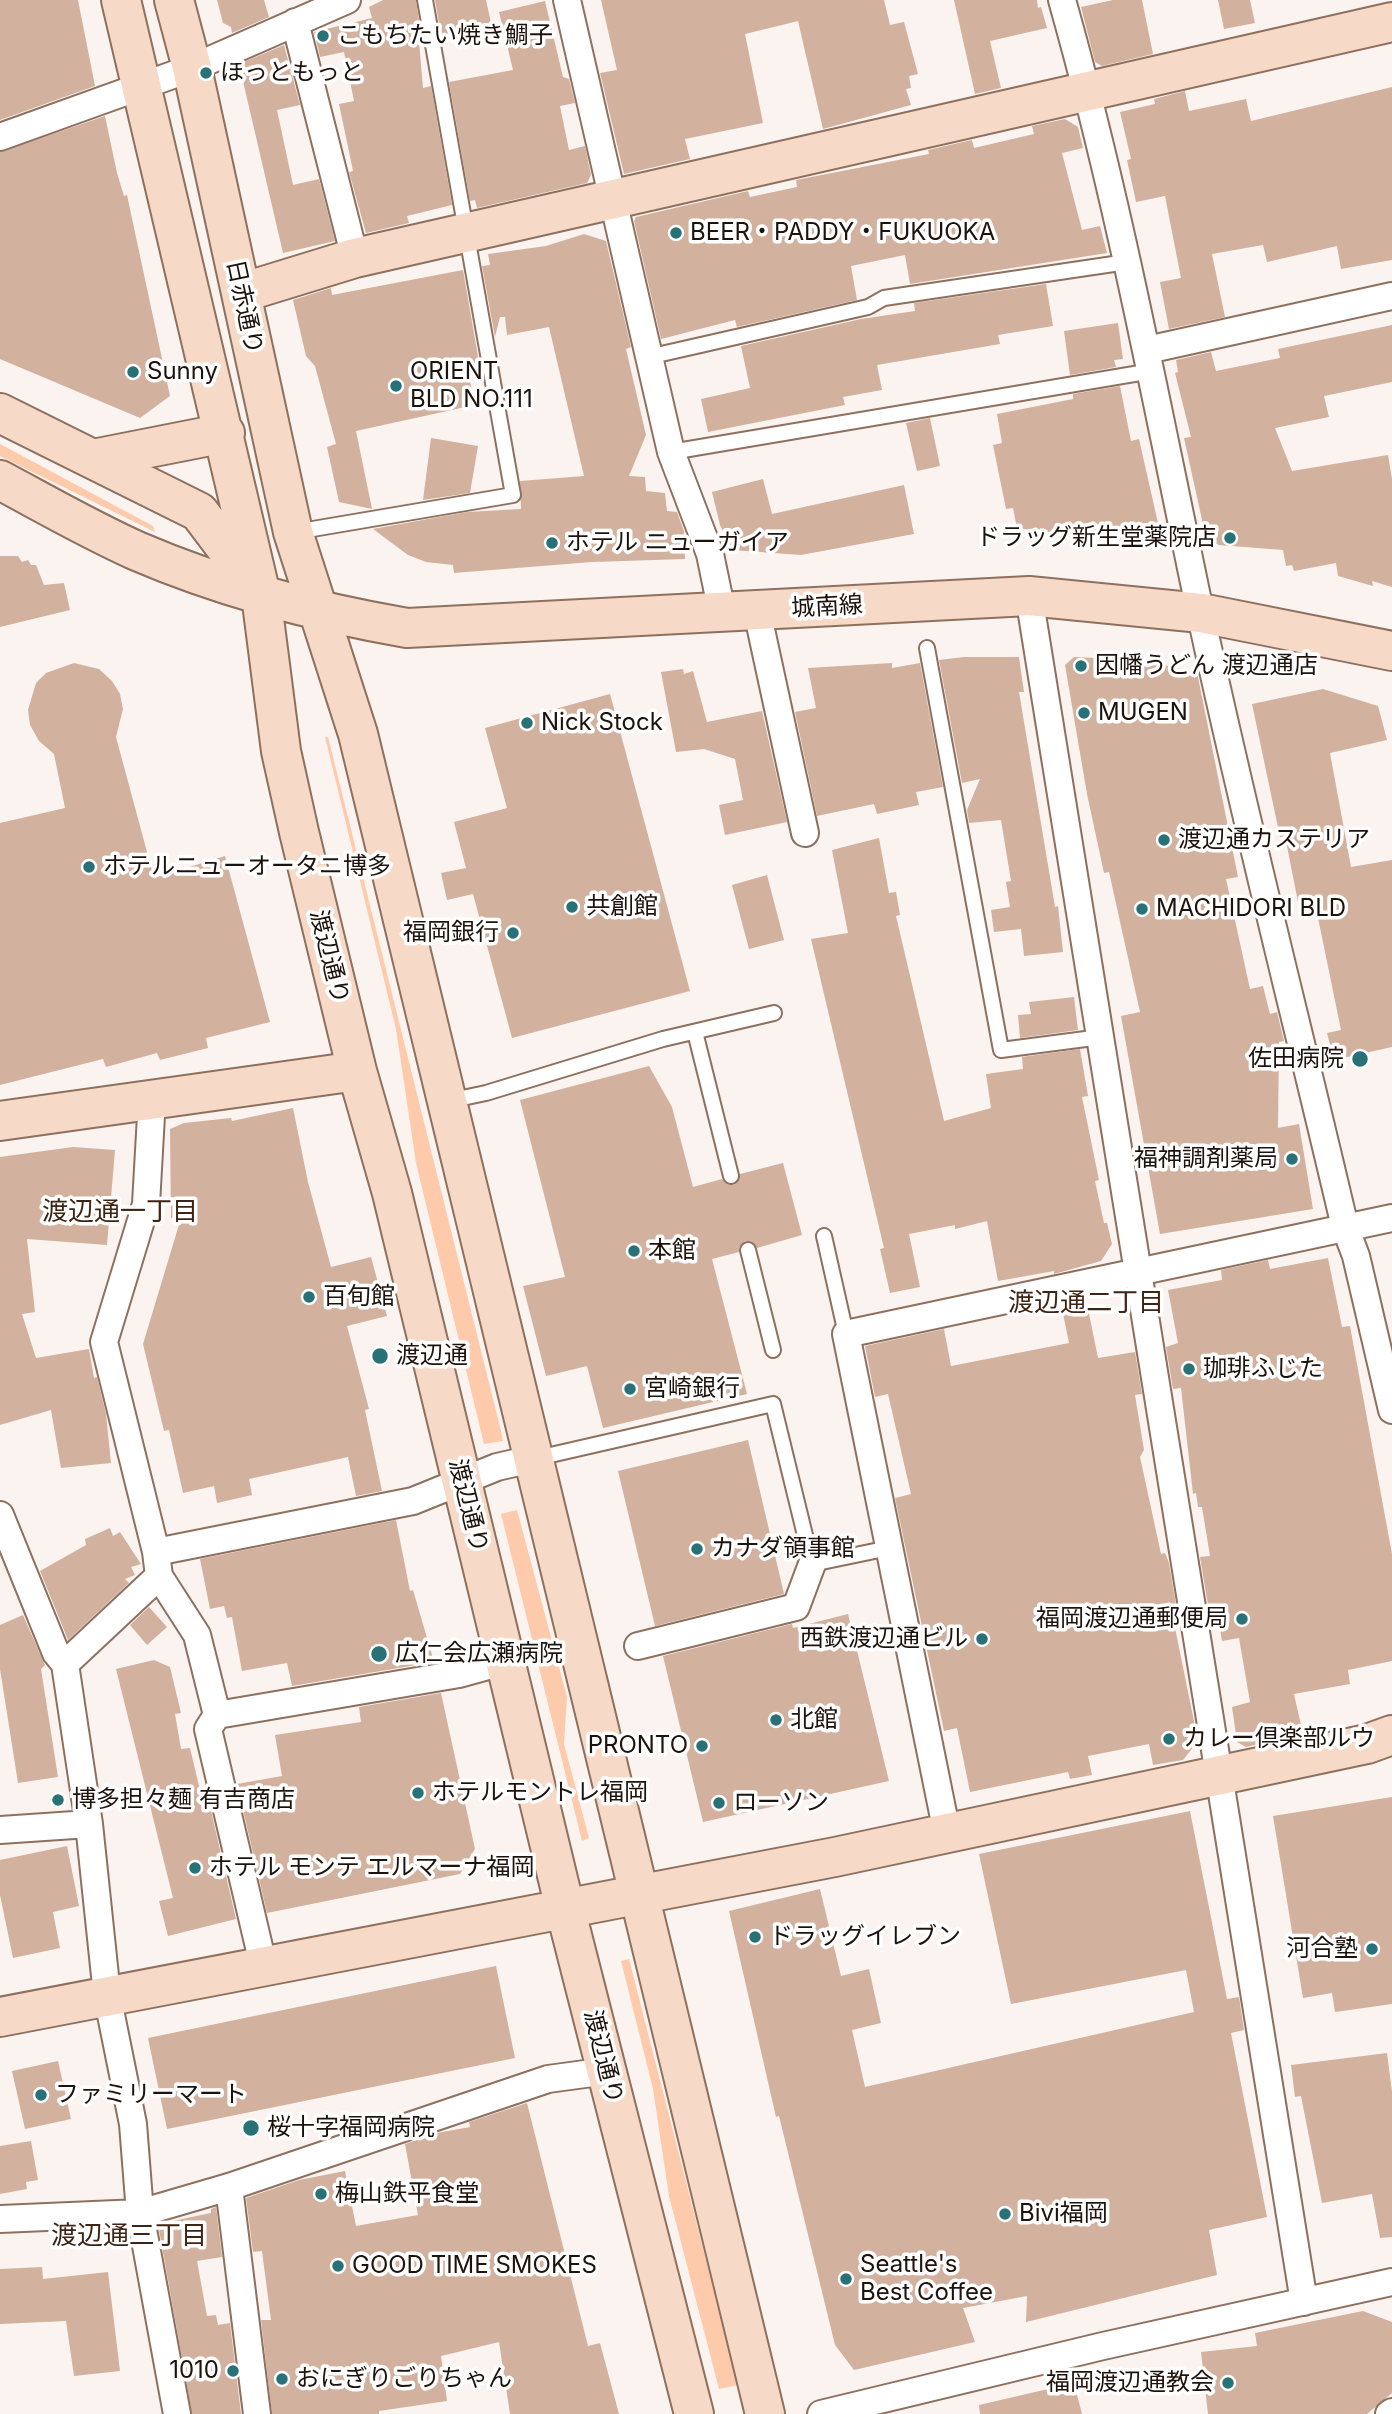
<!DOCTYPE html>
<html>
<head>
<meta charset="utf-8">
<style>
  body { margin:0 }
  canvas { display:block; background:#faf3ef }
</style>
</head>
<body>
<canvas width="1392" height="2414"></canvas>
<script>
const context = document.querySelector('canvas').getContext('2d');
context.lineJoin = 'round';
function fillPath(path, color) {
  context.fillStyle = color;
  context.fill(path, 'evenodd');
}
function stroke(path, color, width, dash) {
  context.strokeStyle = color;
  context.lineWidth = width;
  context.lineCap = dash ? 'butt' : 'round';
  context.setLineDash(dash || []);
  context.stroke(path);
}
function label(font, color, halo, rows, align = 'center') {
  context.font = font + ' Inter,"Noto Sans JP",sans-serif';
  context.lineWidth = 7;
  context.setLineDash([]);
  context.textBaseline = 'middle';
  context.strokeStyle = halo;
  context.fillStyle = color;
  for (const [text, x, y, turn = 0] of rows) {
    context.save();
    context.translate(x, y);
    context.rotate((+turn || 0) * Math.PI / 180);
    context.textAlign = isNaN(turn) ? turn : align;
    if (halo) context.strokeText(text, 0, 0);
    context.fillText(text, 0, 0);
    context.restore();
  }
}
fillPath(new Path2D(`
  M0,444L153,526L155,532L0,456Z
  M325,737H328L501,1431L503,1441L484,1444L416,1163L396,1029Z
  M517,1510L567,1697L564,1744L589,1838L582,1841L501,1514Z
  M629,1959L738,2385L719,2389L669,2196L653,2089L621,1961Z`), '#fecaac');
fillPath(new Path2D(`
  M0,0H78L95,86L0,120Z
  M217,0H264L269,17L232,33L231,27L223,23Z
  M383,0H416L422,40L419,41L423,88L431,86L452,205L407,216L409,223L366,233L349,172L353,171L339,104L354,101L344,52L320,57L314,32L372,18L369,7Z
  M435,0H486L491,23L441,35Z
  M601,0H884L890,25L904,22L918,74L909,76L911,88L906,89L911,105L823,129L798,21L745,34L763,123L685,139L690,159L624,174L600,73L617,70Z
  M954,0H1037L1038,8L1041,7L1047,28L990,41L1001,88L975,94Z
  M1113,0H1142L1153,54L1102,66L1095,62L1081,7Z
  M1218,0H1250L1255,23L1224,29Z
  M545,1L563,77L569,79L575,103L560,106L569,150L585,146L591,175L587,183L477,208L475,200L470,201L449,82L513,70L499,12Z
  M284,45L300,105L277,110L293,185L319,179L335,241L283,253L239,64Z
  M1392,87V260L1341,269L1337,246L1267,262L1263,245L1212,254L1225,317L1169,329L1160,282L1181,278L1165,196L1136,202L1127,160L1131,159L1120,112L1155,104L1154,99L1185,91L1189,111L1246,99L1251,121Z
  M105,116L117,173L124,196L127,195L170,396L140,418L0,359V152Z
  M1065,119L1078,127L1083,148L1062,153L1082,230L1100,226L1107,253L910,284L905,255L851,266L857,300L737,327L735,320L661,339L634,221L636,217L748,191L750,197L797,187L796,180L929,154L928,150L963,142L972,140L974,148L1034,134L1032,126Z
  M584,234L606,241L631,347L626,349L646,435L629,476L645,477L646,491L665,493L667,511L677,512L684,531L685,559L592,562L454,573L453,565L426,562L408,555L373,529L467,512L521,509L520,481L584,476L549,327L507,335L505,317H500L495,337L482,266L490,265L488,254L546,246Z
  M463,270L479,362L466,365L473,394L467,395L470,406L356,431L372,509L339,502L327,447L336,444L315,366L306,356L293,300L331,288L332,295Z
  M1046,284L1053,326L998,335L1000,344L877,365L882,390L843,397L845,405L708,432L701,399L750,388L741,346L861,319L915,311L914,303Z
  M1118,323L1123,359L1114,360L1116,367L1070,375L1064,331Z
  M1392,325V382L1324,396L1329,417L1275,428L1292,471L1388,455L1392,479V587L1372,581L1373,586L1338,576L1336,563L1294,571L1292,565L1286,566L1283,550L1219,545L1206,538L1184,438L1191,437L1175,373L1178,372L1176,360L1211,352L1216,371L1280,358L1278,349Z
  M1120,386L1131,441L1139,439L1160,532L1119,541L1017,528L1013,508L1006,509L993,445L1002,443L997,414L1073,399V394Z
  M930,418L940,466L917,471L906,423Z
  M431,438L478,446L470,493L423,500Z
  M763,479L772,514L904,485L914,534L801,555L732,550L720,525L712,492Z
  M0,556H18L22,562L28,560L31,565H36L44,585L64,583L70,610L0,627Z
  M964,657H1019L1024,692H1019L1055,907L1058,906L1063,952L1024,956L1021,929L994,932L991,910L1010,907L1006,882L1011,881L1001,820L969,823L967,810L980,779L962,783L939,660Z
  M1074,657L1140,660L1197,672L1238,877L1226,879L1250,989L1263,986L1270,1014L1277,1012L1284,1041L1279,1042L1278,1128L1299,1124L1313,1209L1160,1234L1121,1016L1140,1012L1109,872L1104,873L1087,794L1065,665Z
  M74,663L99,669L112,681L120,694L123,709L116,737L154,878L225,856L270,1022L206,1038L208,1048L160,1060L157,1053L106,1067L103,1059L0,1085V823L65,808L54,754L39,741L30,725L28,710L36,683L46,673Z
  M892,663V668L920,663L943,787L916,792L919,805L877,814L874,804L817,816L795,712L816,708L808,668Z
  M683,669L684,674L693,671L707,722L762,711L787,822L725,835L719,805L743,800L735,759L704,749L676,752L661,672Z
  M1323,689L1378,706L1387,740L1330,753L1351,867L1392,860V1047L1334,1060L1327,1033L1341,1030L1316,908L1300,912L1285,836L1280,837L1252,704Z
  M610,694L690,991L512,1038L473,894L447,900L441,873L466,868L454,822L507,808L485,728Z
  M879,838L889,893L896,892L900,915L896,916L944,1121L991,1108L986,1074L1023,1069L1022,1057L1080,1049L1088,1096L1082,1097L1099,1180L1095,1181L1104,1223H1107L1112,1244L1101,1261L1054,1274V1271L998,1281L987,1221L955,1229V1225L909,1234L920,1287L890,1293L880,1249L884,1248L811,939L848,933L832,850Z
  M767,875L784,940L749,949L732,885Z
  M1074,997L1078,1030L1020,1038L1018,1015L1031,1014L1029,1002Z
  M649,1066L672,1107L693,1187L722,1179L728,1185H734L740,1174L783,1163L802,1235L757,1248L751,1241H745L739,1247V1252L712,1259L747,1394L603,1428L587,1366L546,1376L523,1286L565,1277L520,1100Z
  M293,1108L308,1182L331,1267L371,1257L387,1316L347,1326L369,1409L365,1410L382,1491L356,1496L348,1457L249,1479L252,1495L217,1503L214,1486L183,1493L169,1430L164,1431L143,1344L181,1218H171L170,1129L184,1123L231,1118L232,1121Z
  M73,1147L115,1150L107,1245L27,1239L35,1312L22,1314L36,1358L89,1349L94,1378L97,1377L106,1414L111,1463L61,1468L51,1410L0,1425V1157Z
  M1328,1258L1342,1327L1350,1326L1392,1554V1661L1348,1670L1350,1684L1294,1694L1303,1734L1246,1747L1237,1742L1232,1707L1250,1702L1239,1638L1222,1641L1217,1610L1209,1611L1200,1557L1210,1556L1202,1507H1198L1196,1493L1193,1494L1181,1388L1173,1389L1166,1347L1178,1343L1168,1290L1222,1280L1221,1270L1268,1260L1270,1269Z
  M1086,1299L1098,1358L1135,1352L1142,1394L1135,1395L1144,1450L1140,1457L1161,1554L1165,1553L1169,1563L1178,1617L1173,1618L1198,1741L1183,1760L1153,1765L1149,1744L1088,1756L1092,1775L1070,1779L1068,1772L970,1792L957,1728L944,1731L895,1498L911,1494L888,1394L875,1397L865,1346L944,1329L951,1366L1069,1343L1061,1304Z
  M748,1440L784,1594L655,1626L618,1471Z
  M396,1520L410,1591L413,1590L434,1662L292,1686L287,1663L242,1671L232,1617L227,1618L224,1606L210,1609L200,1559Z
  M110,1528L113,1536L120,1532L141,1564L131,1567L135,1575L125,1579L129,1583L68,1640L40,1571L86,1545L85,1539Z
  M149,1607L167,1627L147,1645L130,1625Z
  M848,1614L889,1781L703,1822L663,1656L792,1624L793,1628Z
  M23,1615L45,1665L41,1669L58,1777L18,1783L0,1669V1625Z
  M154,1660L170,1667L181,1713L175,1714L181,1749L190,1748L200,1790L206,1789L236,1919L168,1936L159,1901L173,1898L116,1669Z
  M441,1693L475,1849L460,1874L267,1913L237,1784L282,1776L275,1735L361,1722L359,1707Z
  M1392,1797V2004L1335,2012L1332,1993L1303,1998L1273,1816Z
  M1190,1811L1227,1999L1239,1997L1244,2030L1231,2033L1267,2217L1209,2230L1217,2275L1026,2322L1027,2296L963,2308L975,2342L854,2370L835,2345L779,2116L776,2117L729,1911L820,1889L841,1976L869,1969L881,2023L852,2030L865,2087L1194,2012L1186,1970L1011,2004L979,1854Z
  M67,1846L79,1906L53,1912L60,1948L13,1958L0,1895V1860Z
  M496,1966L515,2058L167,2129L148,2038Z
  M1387,2053L1392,2092V2237L1380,2238L1372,2194L1322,2203L1301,2096L1295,2097L1291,2065Z
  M58,2061L71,2119L25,2129L12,2071Z
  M527,2103L588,2346L600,2343L619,2414H510L499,2342L441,2356L447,2401L379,2411V2414H272L261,2320H271L262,2251L253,2252L246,2198L299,2180L345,2171L356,2226L418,2215L405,2144L437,2133L470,2127L469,2122Z
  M31,2141L38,2180L26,2182L27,2189L0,2194V2146Z
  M216,2207L222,2257L197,2261L207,2316L216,2315L218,2325L230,2323L241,2414H192L158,2224L211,2213V2209Z
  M42,2267L43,2279L108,2272L120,2371L74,2376L66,2321L0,2324V2269Z
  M1363,2311L1392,2322V2393L1367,2414H1208L1201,2352L1257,2346L1255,2333Z
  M1074,2383L1082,2414H980L979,2405Z`), '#d2b19f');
const lane = new Path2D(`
  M648,357L868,307L884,298L1127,262
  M671,452L1152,371
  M295,532L513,495L425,0
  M927,648L1001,1050L1101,1037
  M695,1032L731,1176
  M448,1101L486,1093L663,1039L774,1013
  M824,1236L846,1334
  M748,1250L773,1350
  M533,1459L773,1404L812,1564L889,1548`);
const street = new Path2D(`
  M567,0L671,452L710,554L722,612
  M1062,0C1119,201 1157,407 1200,611C1244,817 1297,1022 1345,1227L1356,1256L1392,1410
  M295,22L355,258
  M0,137L192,68L347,0
  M1147,350L1392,296
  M1029,596L1304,2302
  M757,611L805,833
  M0,1515L56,1653L65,1664L89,1824L107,1995L133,2124L140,2213L177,2414
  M156,1552L413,1501L497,1467L532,1459
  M159,1576L197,1635L217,1715L459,1674L506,1661
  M638,1646L796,1607L812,1564
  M65,1664L159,1576L156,1552L104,1342L146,1204L152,1098
  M217,1715L208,1729L263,1964
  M0,1830L89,1824
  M947,1833L846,1334L1392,1218
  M229,2187L257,2414
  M0,2219L140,2213L229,2187L548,2079L607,2071
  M821,2414L1103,2346L1392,2282
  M1389,2414L1392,2412`);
const secondary = new Path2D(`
  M121,0L261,595L281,751L299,832L357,1071L392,1193L565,1908L694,2414
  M174,0L192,68L293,532L358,734L765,2414
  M241,293L355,258L1392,22
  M0,413L199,512L254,585
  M93,459L225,433
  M0,480C45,504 90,530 137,551C223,588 315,612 407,628L1029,596L1201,613L1392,651
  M0,1121L357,1071
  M0,2017L835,1857L1367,1744L1392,1735`);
stroke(lane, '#8e705f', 18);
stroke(street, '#8e705f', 30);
stroke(secondary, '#8e705f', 42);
stroke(lane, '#fff', 14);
stroke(street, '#fff', 26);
stroke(secondary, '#f6d9c6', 38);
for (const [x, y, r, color] of [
  [323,36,7,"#287277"],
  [206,73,7,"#287277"],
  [676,233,7,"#287277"],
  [133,372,7,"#287277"],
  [396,386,7,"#287277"],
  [1230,538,7,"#287277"],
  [552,543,7,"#287277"],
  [1081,666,7,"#287277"],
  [1084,713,7,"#287277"],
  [527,723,7,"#287277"],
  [1164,840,7,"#287277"],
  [89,867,7,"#287277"],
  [572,907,7,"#287277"],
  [1142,909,7,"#287277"],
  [513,933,7,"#287277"],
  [1360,1059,9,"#287277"],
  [1292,1159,7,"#287277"],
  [634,1251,7,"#287277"],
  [309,1297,7,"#287277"],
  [380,1356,9,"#287277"],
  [1189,1369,7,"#287277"],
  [630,1389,7,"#287277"],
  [697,1549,7,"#287277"],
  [1242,1619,7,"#287277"],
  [982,1639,7,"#287277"],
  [379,1654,9,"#287277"],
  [776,1720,7,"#287277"],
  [1169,1739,7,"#287277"],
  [702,1746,7,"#287277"],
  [418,1793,7,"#287277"],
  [58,1800,7,"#287277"],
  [719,1803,7,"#287277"],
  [195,1868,7,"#287277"],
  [755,1937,7,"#287277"],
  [1372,1949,7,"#287277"],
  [41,2095,7,"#287277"],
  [251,2128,9,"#287277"],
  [321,2194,7,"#287277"],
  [1005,2214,7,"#287277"],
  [338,2266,7,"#287277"],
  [846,2279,7,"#287277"],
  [233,2371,7,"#287277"],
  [282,2379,7,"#287277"],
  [1228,2383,7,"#287277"]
]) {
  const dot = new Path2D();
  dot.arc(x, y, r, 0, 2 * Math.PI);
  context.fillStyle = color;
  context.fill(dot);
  stroke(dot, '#fff', 2.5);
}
label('24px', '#1e130c', '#fff', [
  ["こもちたい焼き鯛子",337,36],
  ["ほっともっと",220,73],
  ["BEER・PADDY・FUKUOKA",690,233],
  ["Sunny",147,372],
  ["ORIENT",410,372],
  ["BLD NO.111",410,400],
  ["ドラッグ新生堂薬院店",1216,538,"right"],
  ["ホテル ニューガイア",566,543],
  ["因幡うどん 渡辺通店",1095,666],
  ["MUGEN",1098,713],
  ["Nick Stock",541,723],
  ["渡辺通カステリア",1178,840],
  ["ホテルニューオータニ博多",103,867],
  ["共創館",586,907],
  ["MACHIDORI BLD",1156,909],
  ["福岡銀行",499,933,"right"],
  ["佐田病院",1344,1059,"right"],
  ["福神調剤薬局",1278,1159,"right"],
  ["本館",648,1251],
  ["百旬館",323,1297],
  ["渡辺通",396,1356],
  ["珈琲ふじた",1203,1369],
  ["宮崎銀行",644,1389],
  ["カナダ領事館",711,1549],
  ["福岡渡辺通郵便局",1228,1619,"right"],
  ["西鉄渡辺通ビル",968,1639,"right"],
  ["広仁会広瀬病院",395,1654],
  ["北館",790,1720],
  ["カレー倶楽部ルウ",1183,1739],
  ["PRONTO",688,1746,"right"],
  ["ホテルモントレ福岡",432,1793],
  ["博多担々麺 有吉商店",72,1800],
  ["ローソン",733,1803],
  ["ホテル モンテ エルマーナ福岡",209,1868],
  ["ドラッグイレブン",769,1937],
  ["河合塾",1358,1949,"right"],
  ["ファミリーマート",55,2095],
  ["桜十字福岡病院",267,2128],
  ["梅山鉄平食堂",335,2194],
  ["Bivi福岡",1019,2214],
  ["Seattle's",860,2265],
  ["Best Coffee",860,2293],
  ["GOOD TIME SMOKES",352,2266],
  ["1010",219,2371,"right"],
  ["おにぎりごりちゃん",296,2379],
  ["福岡渡辺通教会",1214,2383,"right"]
], 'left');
label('24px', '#1e130c', '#fff', [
  ["日赤通り",244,307,78],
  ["城南線",827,607,-3],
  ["渡辺通り",329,957,76],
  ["渡辺通り",468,1506,76],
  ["渡辺通り",603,2057,76]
]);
label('26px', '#3d2415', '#fff', [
  ["渡辺通一丁目",120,1212],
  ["渡辺通二丁目",1086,1303],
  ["渡辺通三丁目",129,2236]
]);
</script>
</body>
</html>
